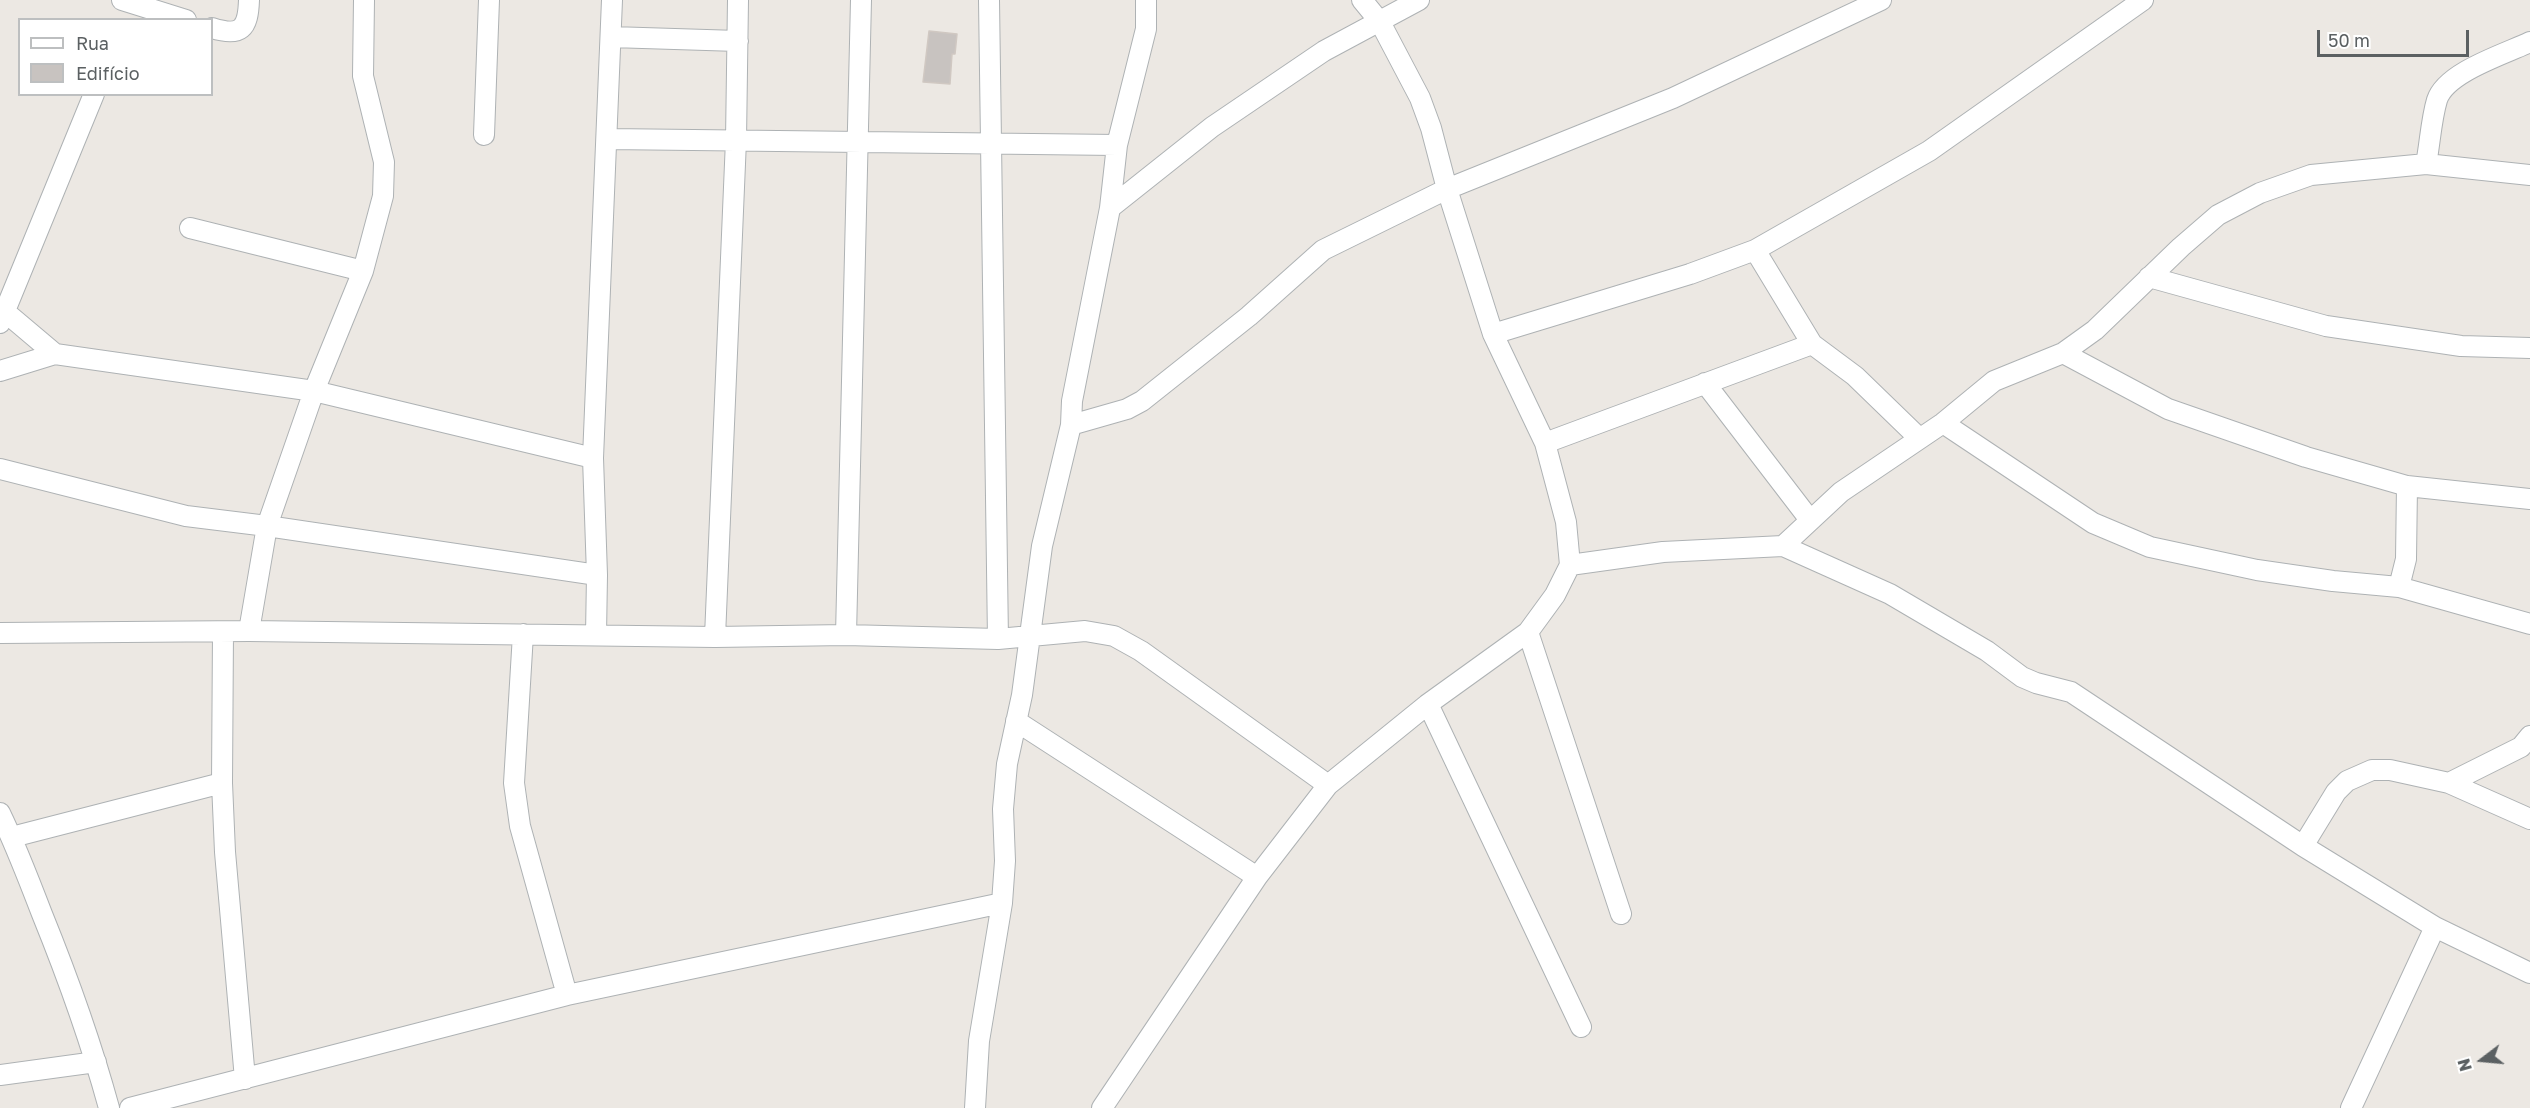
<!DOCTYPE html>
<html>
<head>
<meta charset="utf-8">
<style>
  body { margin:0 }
  #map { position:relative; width:2530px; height:1108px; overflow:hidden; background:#ece8e3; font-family:"Golos Text",sans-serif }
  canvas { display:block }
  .legend { position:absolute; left:18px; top:18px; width:195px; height:78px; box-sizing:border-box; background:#fff; border:2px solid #bdbfc0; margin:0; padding:8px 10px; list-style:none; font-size:18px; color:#5b6062 }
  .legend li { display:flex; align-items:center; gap:12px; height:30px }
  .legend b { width:30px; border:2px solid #bdbfc0 }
  .north { position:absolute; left:2452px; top:1030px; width:60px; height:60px; -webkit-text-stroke:4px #fff; paint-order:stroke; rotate:254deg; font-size:16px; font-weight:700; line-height:24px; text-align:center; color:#5b6062 }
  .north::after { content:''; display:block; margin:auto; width:21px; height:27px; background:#5b6062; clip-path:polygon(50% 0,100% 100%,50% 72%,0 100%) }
  .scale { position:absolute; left:2317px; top:30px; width:152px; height:27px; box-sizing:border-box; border:3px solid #5b6062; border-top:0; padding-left:8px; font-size:18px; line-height:21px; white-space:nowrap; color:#5b6062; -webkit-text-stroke:4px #fff; paint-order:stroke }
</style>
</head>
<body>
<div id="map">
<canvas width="2530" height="1108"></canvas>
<ul class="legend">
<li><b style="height:8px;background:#fff"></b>Rua</li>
<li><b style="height:16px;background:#c8c3c0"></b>Edifício</li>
</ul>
<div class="north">N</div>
<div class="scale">50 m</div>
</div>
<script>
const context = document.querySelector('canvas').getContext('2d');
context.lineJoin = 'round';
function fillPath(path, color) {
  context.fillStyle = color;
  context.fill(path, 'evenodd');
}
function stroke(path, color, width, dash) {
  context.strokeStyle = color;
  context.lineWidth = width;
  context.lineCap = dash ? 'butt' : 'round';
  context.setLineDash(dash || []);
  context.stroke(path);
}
const building = new Path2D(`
  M929,31L957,34L955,54H952L950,84L923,82Z`);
fillPath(building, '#c8c3c0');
stroke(building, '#d0c8c2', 1.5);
const street = new Path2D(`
  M122,0L186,20
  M989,0L998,639
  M212,28C241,37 248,29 249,0
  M611,37L738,41
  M484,135L489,0
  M608,139L1117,145
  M2426,164C2430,144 2431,120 2437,100C2446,72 2505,54 2530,42
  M1110,208L1212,127L1324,51L1419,0
  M190,228L363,271
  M1755,250L1812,344L1855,376L1919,438
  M2149,277L2326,326L2461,346L2530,348
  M4,311L55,354
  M0,323L94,94
  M1493,334L1690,274L1755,250L1929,151L2143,0
  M2063,353L2168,409L2306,457L2407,486L2530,499
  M0,371L55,354L314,391L593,458
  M1705,383L1810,520
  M1943,423L2093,523L2150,547L2257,570L2333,581L2399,587L2530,624
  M1071,425L1127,409L1142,401L1249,316L1323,250L1447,189L1673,98L1881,0
  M1545,443L1812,344
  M0,469L186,516L267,526L597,575
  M1783,546L1841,492L1943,423L1994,381L2063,353L2095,330L2181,247L2218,215L2260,193L2311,175L2426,164L2530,175
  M1570,565L1663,552L1783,546L1890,594L1987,651L2022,677L2036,683L2071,692L2303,846L2435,927L2530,973
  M2399,587L2406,559L2407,486
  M249,631L267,526L314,391L363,271L383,196L384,162L363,76L364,0
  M223,632L222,783L225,852L245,1079
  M1528,632L1621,914
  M0,633L249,631L715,637L846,635L998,639L1085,631L1114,636L1141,651L1328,785
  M523,634L514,783L520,826L567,995
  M596,635L597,575L593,458L612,0
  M846,635L861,0
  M715,637L736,140L738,0
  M1428,704L1581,1027
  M1016,721L1257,877
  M2449,783L2530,819
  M0,813C16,846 29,880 42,914C68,978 91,1042 109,1108
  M12,837L222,783
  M2303,846L2336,792L2347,781L2372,770H2390L2449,783L2521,747L2530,736
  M0,1075L96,1062
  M130,1108L567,995L1002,903
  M975,1108L979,1041L1002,903L1005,861L1003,809L1007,764L1022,695L1042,546L1071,425L1072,401L1110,208L1117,145L1146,29V0
  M1102,1108L1257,877L1328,785L1428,704L1528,632L1555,595L1570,565L1566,522L1545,443L1493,334L1447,189L1431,128L1420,98L1380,22L1362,0
  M2351,1108L2435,927`);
stroke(street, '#aeb2b4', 22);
stroke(street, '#fff', 20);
</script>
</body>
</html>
